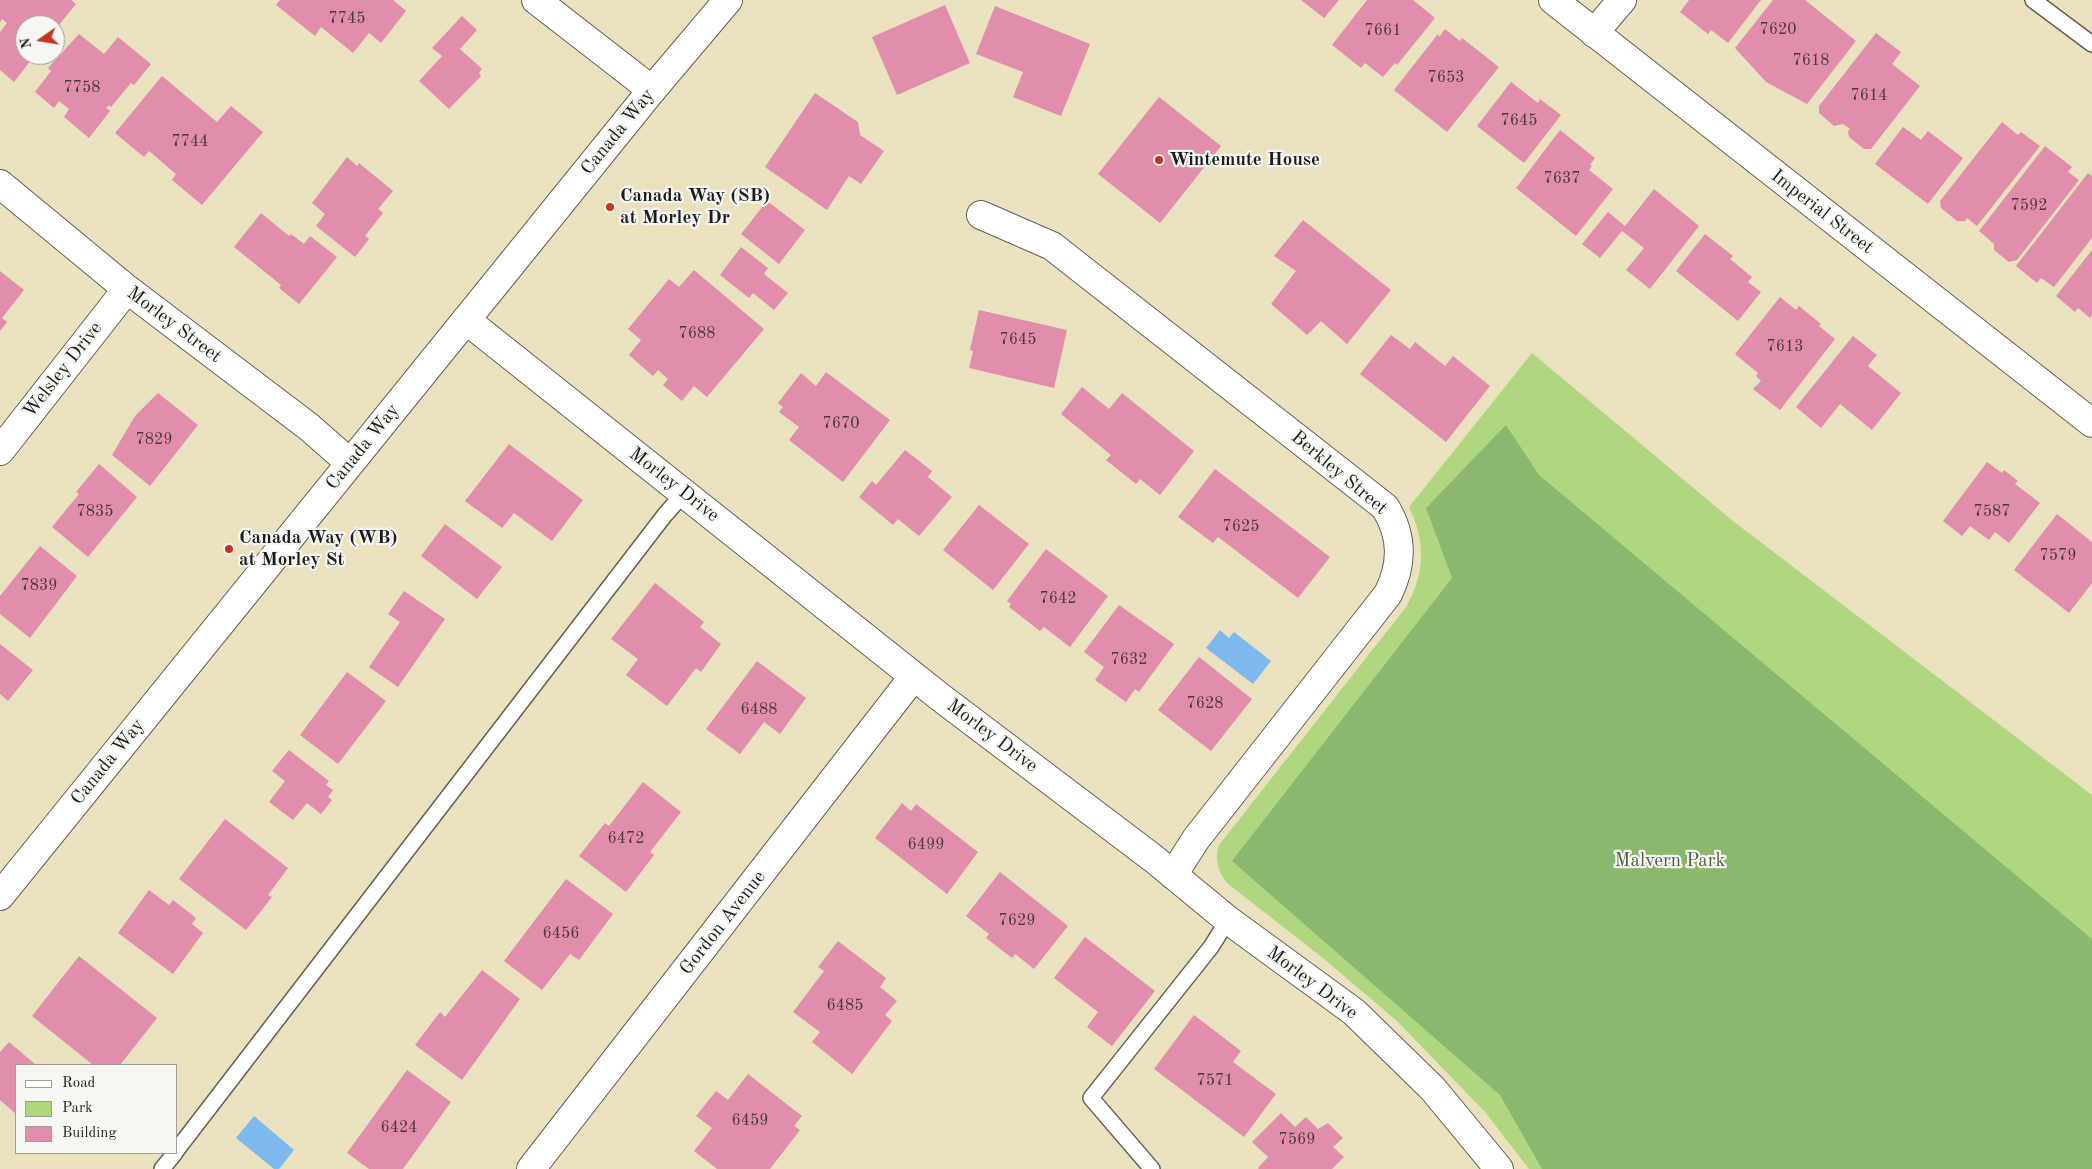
<!DOCTYPE html>
<html>
<head>
<meta charset="utf-8">
<style>
  body { margin:0 }
  #map { position:relative; width:2092px; height:1169px; overflow:hidden; background:#eae1bf; font-family:"Old Standard TT",serif }
  canvas { display:block }
  .legend { position:absolute; left:15px; top:1064px; width:162px; height:90px; box-sizing:border-box; background:#f6f6f2; border:1px solid #9f9f9c; margin:0; padding:6px 9px; list-style:none; font-size:15px; color:#1c1c1c }
  .legend li { display:flex; align-items:center; gap:10px; height:25px }
  .legend b { width:25px; border:1px solid #9f9f9c }
  .north { position:absolute; left:15px; top:15px; width:50px; height:50px; box-sizing:border-box; background:#f6f6f2; border:1px solid #9f9f9c; border-radius:50%; rotate:257deg; font-size:14px; font-weight:700; line-height:20px; text-align:center; color:#1c1c1c }
  .north::after { content:''; display:block; margin:auto; width:18px; height:22px; background:#c8321e; clip-path:polygon(50% 0,100% 100%,50% 72%,0 100%) }
</style>
</head>
<body>
<div id="map">
<canvas width="2092" height="1169"></canvas>
<ul class="legend">
<li><b style="height:6px;background:#fff"></b>Road</li>
<li><b style="height:14px;background:#b0d780"></b>Park</li>
<li><b style="height:14px;background:#e08eab"></b>Building</li>
</ul>
<div class="north">N</div>
</div>
<script>
const context = document.querySelector('canvas').getContext('2d');
context.lineJoin = 'round';
function fillPath(path, color) {
  context.fillStyle = color;
  context.fill(path, 'evenodd');
}
function stroke(path, color, width, dash) {
  context.strokeStyle = color;
  context.lineWidth = width;
  context.lineCap = dash ? 'butt' : 'round';
  context.setLineDash(dash || []);
  context.stroke(path);
}
function label(font, color, halo, rows, align = 'center') {
  context.font = font + ' "Old Standard TT",serif';
  context.lineWidth = 4.5;
  context.setLineDash([]);
  context.textBaseline = 'middle';
  context.strokeStyle = halo;
  context.fillStyle = color;
  for (const [text, x, y, turn = 0] of rows) {
    context.save();
    context.translate(x, y);
    context.rotate((+turn || 0) * Math.PI / 180);
    context.textAlign = isNaN(turn) ? turn : align;
    if (halo) context.strokeText(text, 0, 0);
    context.fillText(text, 0, 0);
    context.restore();
  }
}
fillPath(new Path2D(`
  M1532,353L1733,521L2092,795V1169H1529L1485,1112L1397,1021L1324,959L1227,883C1218,871 1214,859 1219,845L1406,607C1425,574 1426,542 1409,507Z`), '#b0d780');
fillPath(new Path2D(`
  M1506,425L1539,475L2092,939V1169H1542L1500,1095L1232,861L1452,578L1426,508Z`), '#8cb86e');
fillPath(new Path2D(`
  M1220,630L1229,638L1234,632L1271,661L1253,684L1206,648Z
  M254,1116L294,1150L279,1169H274L236,1138Z`), '#7db9ef');
fillPath(new Path2D(`
  M0,0H71L76,4L55,30V25H25V55H35L14,82L0,70V32L7,23L2,19L0,22Z
  M280,0H393L406,11L381,43L369,33L353,53L321,27L315,36L276,5Z
  M1301,0H1339L1324,18Z
  M1367,0H1413L1435,18L1397,65L1395,63L1383,77L1365,63L1361,68L1332,45Z
  M1689,0H1761L1728,43L1711,30L1708,34L1680,12Z
  M1773,0H1805L1856,41L1807,104L1766,82L1735,48Z
  M945,5L970,63L897,95L872,37Z
  M995,6L1090,44L1061,116L1013,97L1023,72L976,54Z
  M462,16L477,30L460,49L482,69L479,73L481,76L449,109L419,81L442,56L432,48Z
  M1445,29L1460,41L1462,38L1499,67L1447,132L1394,90L1438,34L1439,37Z
  M1876,33L1901,52L1892,64L1920,86L1871,149H1864L1849,137L1848,132L1850,129L1843,124L1834,126L1819,113V106Z
  M79,34L104,54L118,37L151,64L134,85L131,83L111,107L109,105L106,108L110,111L89,138L64,117L69,109L59,101L54,108L35,92L51,71L48,68Z
  M162,76L217,122L231,106L263,132L202,205L172,180L176,174L149,151L144,157L115,133Z
  M1511,82L1538,103L1540,99L1561,115L1524,163L1477,126Z
  M815,93L858,122L860,135L884,151L861,184L849,176L827,210L765,167Z
  M1159,97L1221,146L1160,223L1098,174Z
  M2002,122L2018,135L2021,132L2040,146L1977,226L1967,218L1965,221H1957L1941,208L1940,201Z
  M1903,127L1921,140L1928,131L1963,158L1928,204L1875,164Z
  M1560,130L1595,158L1590,165L1592,166L1589,170L1613,189L1576,236L1516,188Z
  M2045,146L2072,167L2068,172L2079,180L2017,260L2009,262L1994,250V244L1979,231Z
  M347,157L357,166L359,163L393,191L378,209L383,213L365,236L369,239L355,257L316,226L325,214L312,203Z
  M2088,173L2092,176V238L2054,287L2041,278L2037,283L2016,266Z
  M1654,189L1699,226L1650,289L1626,270L1644,248L1622,231L1600,258L1582,244L1608,212L1625,226Z
  M767,201L805,230L779,264L741,234Z
  M261,213L289,236L291,234L304,244L310,236L337,257L299,304L279,288L281,285L234,247Z
  M1303,220L1391,290L1347,344L1321,321L1307,335L1271,304L1296,271L1274,256Z
  M1705,234L1733,256L1730,259L1752,277L1748,282L1761,292L1738,321L1676,271Z
  M741,247L768,268L764,274L788,293L774,310L753,293L749,298L720,275Z
  M2092,250V315L2090,318L2078,308L2075,312L2056,296Z
  M694,270L764,329L707,397L694,386L682,401L663,385L668,379L658,370L653,376L629,355L641,340L628,329L669,279L679,287Z
  M0,271L24,290L2,318L7,322L0,331Z
  M1780,297L1796,310L1799,306L1821,324L1819,326L1835,339L1780,410L1753,389L1761,381L1756,376L1758,373L1735,354Z
  M979,310L1067,330L1054,388L969,368L973,351L970,350Z
  M1391,335L1410,349L1415,342L1445,366L1453,356L1490,386L1446,442L1360,374Z
  M1853,336L1877,355L1868,366L1901,393L1872,430L1840,404L1821,428L1796,407Z
  M826,372L890,420L843,482L789,440L799,427L779,412L783,407L778,403L801,373L816,386Z
  M1082,387L1109,409L1122,393L1194,451L1160,495L1140,479L1136,484L1106,460L1111,455L1061,414Z
  M158,393L198,425L150,486L112,455L135,416Z
  M509,444L583,500L552,541L514,513L502,528L465,501Z
  M905,450L932,471L928,477L952,497L919,536L898,519L893,525L859,497L872,481L876,485Z
  M1987,462L2002,473L2004,470L2018,481L2015,484L2040,503L2009,543L1995,532L1989,540L1970,526L1962,536L1943,521Z
  M99,464L137,497L88,557L52,527L79,494L76,492Z
  M1215,469L1330,557L1298,598L1218,537L1213,543L1178,517Z
  M979,505L1029,544L993,590L943,550Z
  M2057,514L2092,542V583L2069,613L2014,570Z
  M445,524L502,567L477,599L421,556Z
  M40,546L77,576L30,638L0,614V596Z
  M1046,549L1108,596L1070,647L1044,627L1040,631L1009,607L1011,604L1007,601Z
  M655,583L704,622L700,627L721,644L701,672L696,668L667,706L626,675L638,659L611,639Z
  M404,591L445,619L398,687L369,667L400,622L388,614Z
  M1119,605L1174,644L1139,692L1135,689L1126,702L1095,680L1104,667L1084,652Z
  M0,644L33,670L8,701L0,694Z
  M1199,657L1252,699L1211,751L1158,710Z
  M757,661L806,698L780,734L764,722L740,754L706,729Z
  M347,672L386,701L338,764L300,735Z
  M289,750L329,781L326,785L333,790L328,797L332,800L321,814L307,803L293,820L269,802L285,781L272,771Z
  M643,782L681,812L650,852L654,855L626,892L579,856L605,823L609,826Z
  M902,803L911,811L916,804L978,852L947,894L875,838Z
  M225,819L288,868L268,895L272,897L246,930L179,879Z
  M1000,872L1068,926L1034,969L1015,954L1012,958L986,938L989,934L966,916Z
  M566,879L613,914L579,960L570,954L542,990L504,961Z
  M149,890L169,905L173,900L196,918L192,924L203,933L173,974L118,933Z
  M1085,937L1155,991L1112,1046L1087,1027L1098,1012L1054,978Z
  M838,941L886,978L880,987L897,1001L885,1015L892,1021L852,1074L812,1042L820,1032L793,1012L824,971L818,967Z
  M79,956L157,1018L120,1065H93L32,1016Z
  M482,970L520,999L462,1080L415,1045L440,1012L445,1017Z
  M1194,1015L1241,1051L1233,1062L1276,1094L1244,1137L1154,1069Z
  M9,1042L36,1065H16V1114L0,1100V1052Z
  M407,1070L451,1102L403,1169H369L347,1153Z
  M748,1074L802,1116L794,1126L800,1130L770,1169H717L694,1151L712,1128L696,1116L716,1091L728,1100Z
  M1281,1113L1295,1127L1306,1117L1318,1129L1328,1123L1343,1138L1333,1147L1344,1157L1332,1169H1259L1258,1168L1268,1157L1252,1142Z`), '#e08eab');
const service = new Path2D(`
  M2033,0L2092,44
  M176,1151L664,516L684,493
  M162,1169L175,1153
  M1152,1169L1091,1098L1211,947L1228,920`);
const minor = new Path2D(`
  M536,0L652,90
  M1594,33L1622,0
  M0,184L127,289L309,427L350,463
  M981,215L1052,246L1385,507C1403,536 1403,564 1388,594L1196,839L1173,875
  M466,320L940,697L1154,859L1228,920L1354,1012L1433,1089L1499,1169
  M0,451L127,289
  M531,1169L914,676`);
const tertiary = new Path2D(`
  M1553,0L2092,423`);
const secondary = new Path2D(`
  M0,896L652,90L728,0`);
stroke(service, '#646155', 18);
stroke(minor, '#646155', 30);
stroke(tertiary, '#646155', 30);
stroke(secondary, '#646155', 30);
stroke(service, '#fff', 15);
stroke(minor, '#fff', 28);
stroke(tertiary, '#fff', 28);
stroke(secondary, '#fff', 28);
for (const [x, y, r, color] of [
  [1159,160,5,"#c8321e"],
  [610,207,5,"#c8321e"],
  [229,549,5,"#c8321e"]
]) {
  const dot = new Path2D();
  dot.arc(x, y, r, 0, 2 * Math.PI);
  context.fillStyle = color;
  context.fill(dot);
  stroke(dot, '#f6f6f2', 2);
}
label('16px', '#4d3840', null, [
  ["7745",347,19],
  ["7620",1778,30],
  ["7661",1383,31],
  ["7618",1811,61],
  ["7653",1446,78],
  ["7758",82,88],
  ["7614",1869,96],
  ["7645",1519,121],
  ["7744",190,142],
  ["7637",1562,179],
  ["7592",2029,206],
  ["7688",697,334],
  ["7645",1018,340],
  ["7613",1785,347],
  ["7670",841,424],
  ["7829",154,440],
  ["7835",95,512],
  ["7587",1992,512],
  ["7625",1241,527],
  ["7579",2058,556],
  ["7839",39,586],
  ["7642",1058,599],
  ["7632",1129,660],
  ["7628",1205,704],
  ["6488",759,710],
  ["6472",626,839],
  ["6499",926,845],
  ["7629",1017,921],
  ["6456",561,934],
  ["6485",845,1006],
  ["7571",1215,1081],
  ["6459",750,1121],
  ["6424",399,1128],
  ["7569",1297,1140]
]);
label('19px', '#1c1c1c', '#f6f6f2', [
  ["Canada Way",618,132,-51],
  ["Imperial Street",1822,212,38],
  ["Morley Street",174,325,37],
  ["Welsley Drive",63,370,-52],
  ["Canada Way",363,447,-51],
  ["Berkley Street",1339,473,40],
  ["Morley Drive",674,485,38],
  ["Morley Drive",992,736,37],
  ["Canada Way",108,762,-51],
  ["Gordon Avenue",723,923,-52],
  ["Morley Drive",1312,983,37]
]);
label('bold 19px', '#1c1c1c', '#f6f6f2', [
  ["Wintemute House",1169,160],
  ["Canada Way (SB)",620,196],
  ["at Morley Dr",620,218],
  ["Canada Way (WB)",239,538],
  ["at Morley St",239,560]
], 'left');
label('19px', '#505d3f', '#f6f6f2', [
  ["Malvern Park",1670,861]
]);
</script>
</body>
</html>
